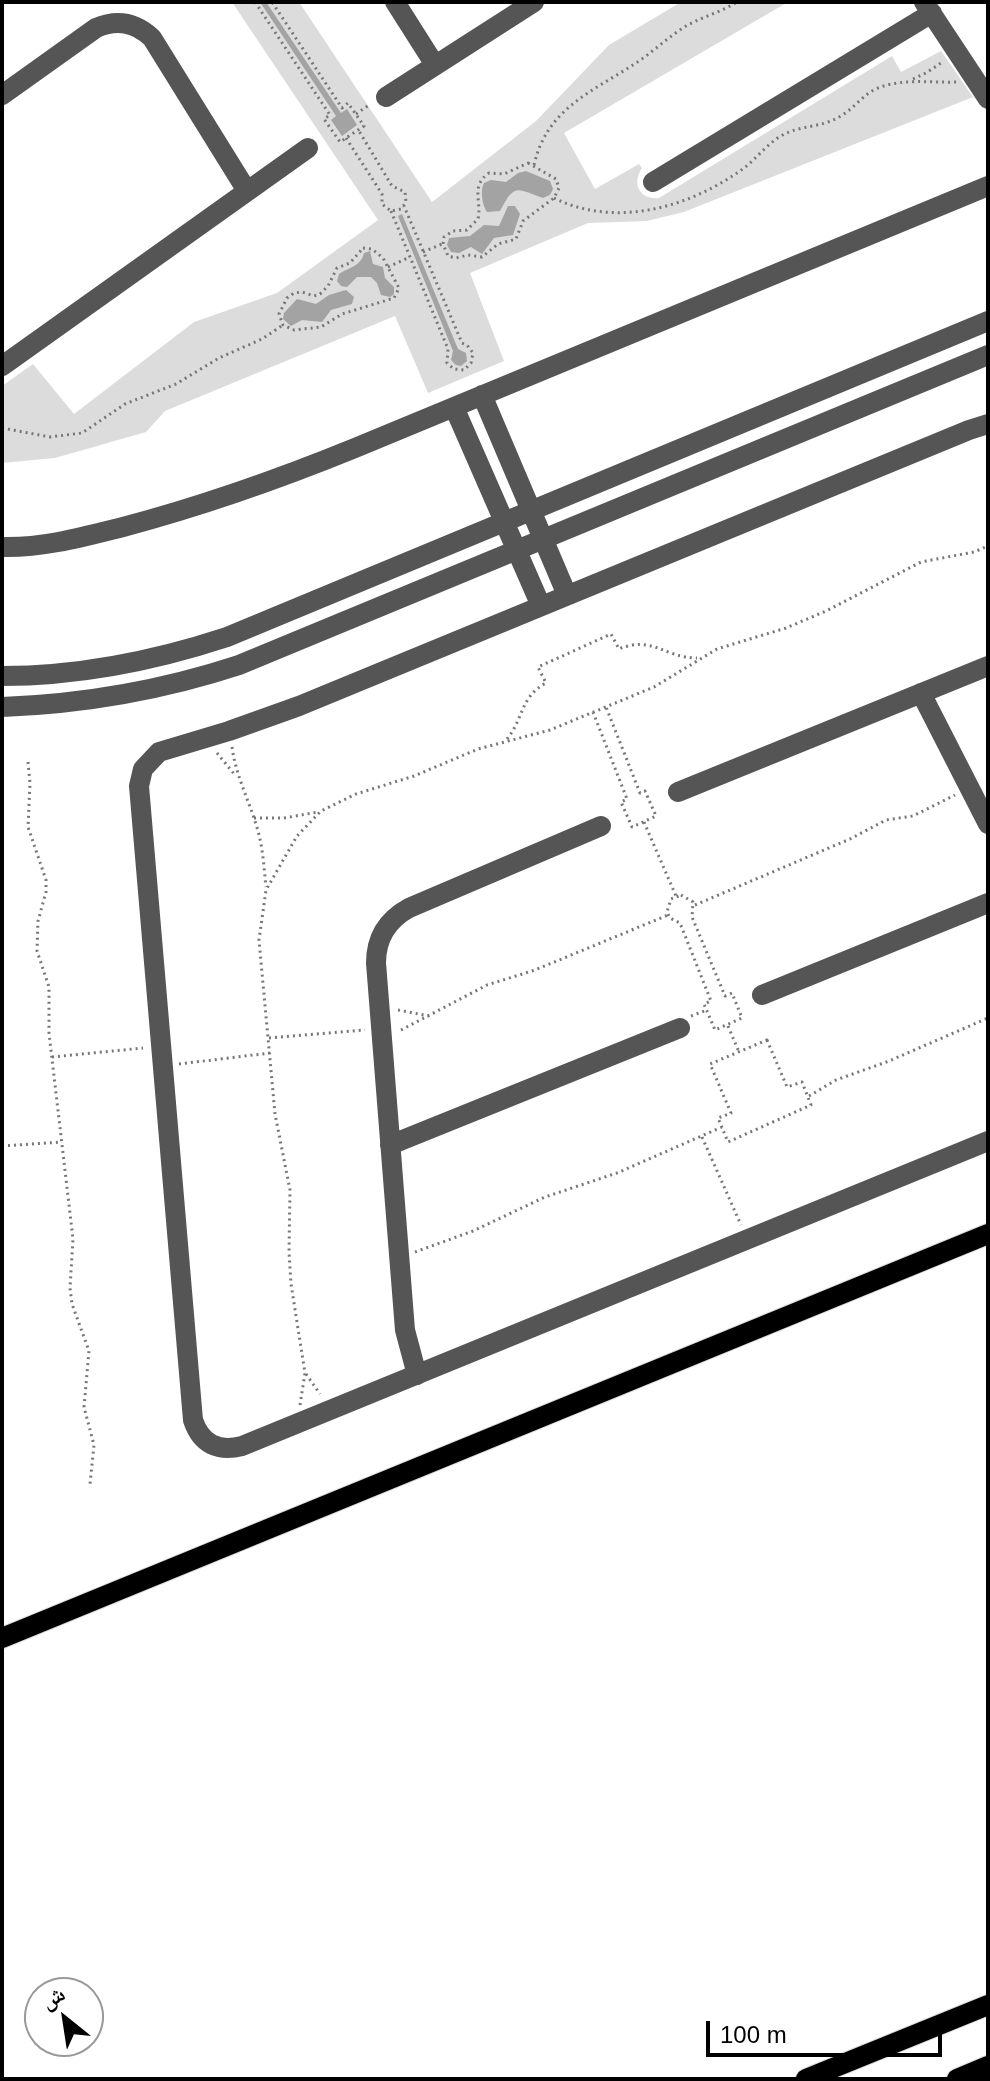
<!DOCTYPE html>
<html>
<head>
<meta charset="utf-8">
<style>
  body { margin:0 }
  #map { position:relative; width:990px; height:2081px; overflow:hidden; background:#fff; font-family:Arial,"Noto Naskh Arabic",sans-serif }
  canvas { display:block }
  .frame { position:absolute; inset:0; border:4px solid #000; pointer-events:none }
  .north { position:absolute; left:24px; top:1977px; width:80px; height:80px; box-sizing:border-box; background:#fff; border:2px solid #999; border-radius:50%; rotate:330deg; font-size:22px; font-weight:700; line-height:32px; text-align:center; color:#000 }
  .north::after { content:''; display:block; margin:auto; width:28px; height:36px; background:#000; clip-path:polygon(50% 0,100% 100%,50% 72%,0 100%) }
  .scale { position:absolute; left:706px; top:2021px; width:236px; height:36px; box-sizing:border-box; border:4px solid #000; border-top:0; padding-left:10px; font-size:24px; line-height:28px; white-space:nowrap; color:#000; -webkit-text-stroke:6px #fff; paint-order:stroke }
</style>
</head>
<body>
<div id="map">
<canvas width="990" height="2081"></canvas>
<div class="frame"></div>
<div class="north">ش</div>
<div class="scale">100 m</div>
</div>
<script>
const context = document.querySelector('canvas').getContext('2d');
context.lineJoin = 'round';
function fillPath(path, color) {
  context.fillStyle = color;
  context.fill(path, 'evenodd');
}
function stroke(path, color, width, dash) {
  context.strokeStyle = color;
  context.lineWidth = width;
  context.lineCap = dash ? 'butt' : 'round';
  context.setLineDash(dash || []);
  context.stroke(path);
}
fillPath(new Path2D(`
  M232,2H299L432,202L536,121L609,45L681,2H788L564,133L595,189L639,164L642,168C631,184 640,200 659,198L892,56L901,72L941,51L973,97L684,212L647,221L588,223L470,273L504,361L428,393L395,316L165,411L146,432L55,458L2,463V386L33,364L74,414L194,322L277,293L378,220Z`), '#dcdcdc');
fillPath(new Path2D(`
  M260,2H266L341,113L347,109L357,125L342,136L331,120L336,116Z
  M526,171L550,181L553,189L550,195L543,198C517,189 515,182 500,211L487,212C482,205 480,190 484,183L491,180L506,182L518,173Z
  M508,206H515L520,214L513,235L494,238L482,254L471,247L459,253L451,252L447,245L449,238L470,236L484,225L499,226Z
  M402,214L458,349L466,353L467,361L461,366L456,365L451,360L453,351L398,216Z
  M370,251L373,264L383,267L385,278L394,287V294L390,297L381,295L377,283L371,277H357L347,287L341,286L337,281L339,274C350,267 361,266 364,253Z
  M346,290L354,297L352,304L331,310L322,322L302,320L291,326L283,319L284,313L297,299L316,304L329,295Z`), '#a3a3a3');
const major = new Path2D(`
  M2,1638L988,1234
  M806,2079L988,2005
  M957,2079L988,2066`);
stroke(major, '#dbdbdb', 22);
stroke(new Path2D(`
  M255,2L330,115L324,119L340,142L364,126L348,103L342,108L272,2
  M913,79L926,73L944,61
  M356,114L369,105
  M346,138L382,194V204L391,211L401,209L406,202L405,192L392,186L359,131
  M528,163L556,179L559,188L554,198L523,221L516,239L498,244L482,257L468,255L456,258L448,256L443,244L444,237L453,231L467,230L478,219C482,201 470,186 489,173L504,174Z
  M534,165C547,108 592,92 636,63C653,52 668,37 686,26C702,17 721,12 737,2
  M554,198C616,229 691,207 744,168C757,158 767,144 781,136C799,125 821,128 839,117C854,109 863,94 878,88C904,78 930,83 957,82
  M391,211L448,349L447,363L454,369L464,370L471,363L473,353L467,345L462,343L404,206
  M363,248L372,249L383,258L399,288L394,298L342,314L321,327L294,330L283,325L279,314L287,298L294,293L302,292L314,296L320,294L328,286L337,268L350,263Z
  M423,252L442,244
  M388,267L410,257
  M2,428L50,437L82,433L125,404L176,384L219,358L262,339L283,325
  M593,712L627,799L621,802L632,827L656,816L645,791L640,793L606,707
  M507,739C524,718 520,697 546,683L538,667L611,634L619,649C652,635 665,658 697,658
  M232,747C236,777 250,802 258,831C263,849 264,868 266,887
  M217,753L235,775
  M28,762L30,783L28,827L46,880V892L38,921L37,951L49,987V1033L73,1239L70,1288L72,1304L89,1351L84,1407L94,1445L90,1484
  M254,818H284L318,812
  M644,822L676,896
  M681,895L693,902L692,917L725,996L732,993L742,1018L715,1030L704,1004L711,1001L680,923L670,918L667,912L671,899Z
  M695,905L850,839L886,820L913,816L955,795
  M398,1010L429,1016
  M691,1016L707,1010
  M728,1026L739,1052
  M401,1030L487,985L535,970L668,915
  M269,1038L365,1030
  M767,1040L787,1087L802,1082L811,1105L728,1142L718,1118L731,1113L710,1064Z
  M52,1057L143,1048
  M179,1064L270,1053
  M809,1096L836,1080L889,1061L988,1018
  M702,1137L741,1225
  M2,1146L62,1142
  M415,1252L473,1231L545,1197L617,1173L722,1127
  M306,1374L320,1394
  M300,1405L305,1373L291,1284L289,1252L290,1190L275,1114L259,940L266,890L297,836L321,811L356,794L414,776L478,749L550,730L654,687L717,649L786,628L826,611L921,562L974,552L988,546`), '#777', 3, [2, 4]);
stroke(new Path2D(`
  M395,2L435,65
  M924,2L988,99
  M2,95L96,28C117,19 135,22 152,38L247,191
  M386,97L534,2
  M653,182L932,13
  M2,366L308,148
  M482,395L567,595
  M454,407L541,606
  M988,424L969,430L299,706L229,731L159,752L143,769L139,786L193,1420C201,1444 218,1452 242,1446L988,1141
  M2,547C43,548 83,537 123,527C202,506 279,479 355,448L988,186
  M2,676C79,676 154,661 227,637L988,321
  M921,693L988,824
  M2,707C82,704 163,690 239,665L988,355
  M678,792L988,666
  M762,995L988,903
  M390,1145L680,1028
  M417,1375L405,1330L376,963C376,938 387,920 409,908L601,826`), '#555', 20);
stroke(major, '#000', 20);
</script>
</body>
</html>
